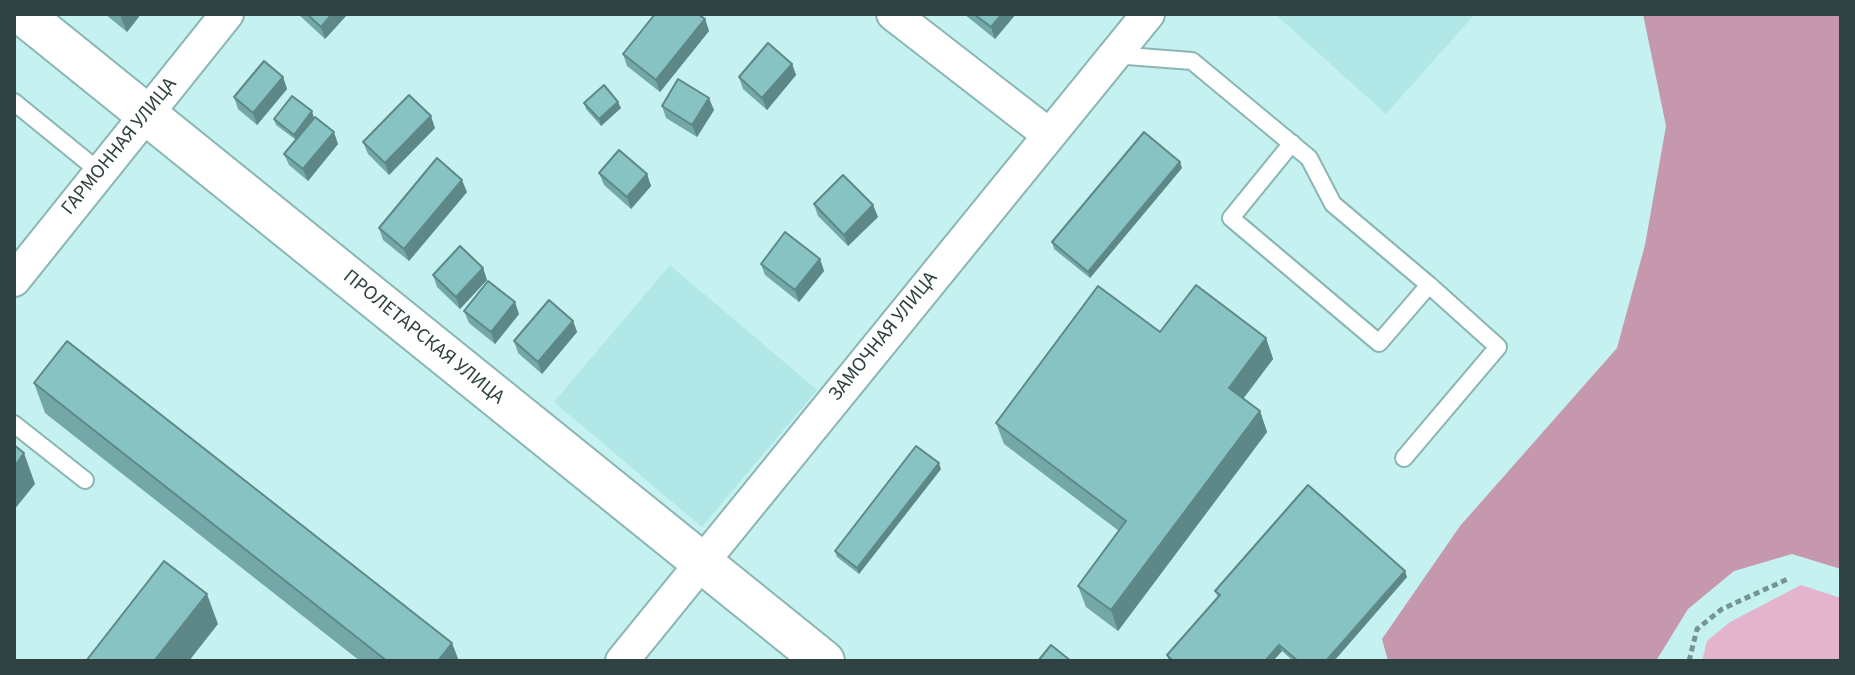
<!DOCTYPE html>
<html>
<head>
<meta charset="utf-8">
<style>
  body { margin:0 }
  #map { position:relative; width:1855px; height:675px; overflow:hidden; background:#c5f1f0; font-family:"Source Sans 3",sans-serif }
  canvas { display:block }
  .frame { position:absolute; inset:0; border:16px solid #2f4140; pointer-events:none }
</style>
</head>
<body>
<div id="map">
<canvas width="1855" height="675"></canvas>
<div class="frame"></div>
</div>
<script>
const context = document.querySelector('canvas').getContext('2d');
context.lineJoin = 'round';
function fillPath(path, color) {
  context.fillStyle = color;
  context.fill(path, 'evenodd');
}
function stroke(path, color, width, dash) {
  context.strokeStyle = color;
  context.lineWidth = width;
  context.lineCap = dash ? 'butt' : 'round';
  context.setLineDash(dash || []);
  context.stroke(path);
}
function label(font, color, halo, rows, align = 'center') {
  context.font = font + ' "Source Sans 3",sans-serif';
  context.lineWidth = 6;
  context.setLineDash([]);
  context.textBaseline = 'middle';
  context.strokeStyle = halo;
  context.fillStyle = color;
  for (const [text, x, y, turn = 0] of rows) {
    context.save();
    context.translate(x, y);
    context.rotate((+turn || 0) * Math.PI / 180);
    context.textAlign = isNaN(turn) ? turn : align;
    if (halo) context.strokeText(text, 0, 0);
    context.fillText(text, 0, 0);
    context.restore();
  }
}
fillPath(new Path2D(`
  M1275,14H1475L1386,114Z
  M670,265L817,390L702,527L554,402Z`), '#b1e7e6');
fillPath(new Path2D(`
  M1801,585L1841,598V661H1702L1707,641L1730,622Z`), '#e3b4cb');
fillPath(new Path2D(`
  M1643,14H1841V569L1792,554L1734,571L1688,609L1656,661H1388L1382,639L1460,526L1617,348L1645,245L1666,126Z`), '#c698ae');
const service = new Path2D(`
  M1114,55L1192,61L1309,158L1333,204L1429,285L1379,343L1231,218L1292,143
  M14,102L100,172
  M14,424L85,480
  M1404,458L1498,347L1429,285`);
const minor = new Path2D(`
  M893,14L1049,135
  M14,280L227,14
  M622,661L1148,14`);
const tertiary = new Path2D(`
  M22,14L824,661`);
stroke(service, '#8bb5b5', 20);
stroke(minor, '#8bb5b5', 36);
stroke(tertiary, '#8bb5b5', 44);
stroke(new Path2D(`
  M1689,661L1697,629L1722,609L1790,578`), '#769493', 5, [6, 4]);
stroke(service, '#fff', 16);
stroke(minor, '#fff', 32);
stroke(tertiary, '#fff', 40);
fillPath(new Path2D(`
  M105,14H141L127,32Z
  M298,14H346V16L325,39Z
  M964,14H1016L995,39Z
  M705,19L709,31L660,92L627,66L623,54Z
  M792,64L796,75L767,110L743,89L739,77Z
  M283,77L287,89L257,125L238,109L234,97Z
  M584,103L621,108L601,126L586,109Z
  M662,106L714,110L697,137L666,118Z
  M314,118L338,144L308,181L289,165L284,154L296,140L276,125L274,119Z
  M435,128L389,175L368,154L363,142Z
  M1182,168L1090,278L1054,249L1052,242Z
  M599,173L647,174L651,186L631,209L604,185Z
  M467,192L409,261L383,240L379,228Z
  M814,204L873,205L878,217L848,246L818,216Z
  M820,259L824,271L799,302L765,275L761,264Z
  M483,268L487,280L460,309L437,287L433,275Z
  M464,311L519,314L495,344L469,323Z
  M573,321L577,332L542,374L518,353L514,341Z
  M1160,332L1266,338L1273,359L1243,399L1260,411L1267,432L1118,631L1086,607L1078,586L1119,531L1004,444L996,423Z
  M34,383L459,661H360L45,413Z
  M941,469L859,574L837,557L835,551Z
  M1407,577L1334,661H1293L1282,651L1273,661H1169L1167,655L1218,597L1215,591Z`), '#74a8a8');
fillPath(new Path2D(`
  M121,14H141L127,32L120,15Z
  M332,14H346V16L325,39L321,27Z
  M1002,14H1016L995,39L991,27Z
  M705,19L709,31L660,92L656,80Z
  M792,64L796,75L767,110L762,98Z
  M283,77L287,89L257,125L253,113Z
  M709,98L714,110L697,137L692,125Z
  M618,102L621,108L601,126L599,119Z
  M312,111L314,118L296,141L294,135Z
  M431,116L435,128L389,175L385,163Z
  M334,132L338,144L308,181L303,169Z
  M1180,162L1182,168L1090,278L1088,272Z
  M647,174L651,186L631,209L627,197Z
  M462,180L467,192L409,261L404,249Z
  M873,205L878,217L848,246L844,235Z
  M820,259L824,271L799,302L795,290Z
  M483,268L487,280L460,309L456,297Z
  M515,302L519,314L495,344L491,332Z
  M573,321L577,332L542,374L538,362Z
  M1266,338L1273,359L1236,408L1229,388Z
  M1260,411L1267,432L1118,631L1111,610Z
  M24,453L35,484L14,510V467Z
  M939,463L941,469L859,574L857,568Z
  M1405,571L1407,577L1334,661H1326Z
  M207,594L218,624L189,661H154Z
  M452,643L459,661H438Z
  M1279,645L1282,651L1273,661H1265Z`), '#5e8888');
const building = new Path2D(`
  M307,14H332L321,27Z
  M655,14H698L705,19L656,80L623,54Z
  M974,14H1002L991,27Z
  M768,43L792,64L762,98L739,77Z
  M264,61L283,77L253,113L234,97Z
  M678,79L709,98L692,125L662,106Z
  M604,85L618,102L599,119L584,103Z
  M409,95L431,116L385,163L363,142Z
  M292,96L312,111L294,135L274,119Z
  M315,117L334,132L303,169L284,154Z
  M1144,132L1180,162L1088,272L1052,242Z
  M619,150L647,174L627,197L599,173Z
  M437,158L462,180L404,249L379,228Z
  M843,175L873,205L844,235L814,204Z
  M785,232L820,259L795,290L761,264Z
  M460,246L483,268L456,297L433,275Z
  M488,281L515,302L491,332L464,311Z
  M1196,285L1266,338L1229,388L1260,411L1111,610L1078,586L1126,521L996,423L1098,286L1160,332Z
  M549,300L573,321L538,362L514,341Z
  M67,341L452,643L438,661H387L34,383Z
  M14,445L24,453L14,467Z
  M916,446L939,463L857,568L835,551Z
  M1308,485L1405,571L1326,661H1298L1279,645L1265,661H1173L1167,655L1220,595L1215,591Z
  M164,561L207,594L154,661H86Z
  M1051,645L1071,661H1038Z`);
fillPath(building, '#87c3c3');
stroke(building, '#5e8888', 2);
label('20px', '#2f4140', '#fff', [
  ["ГАРМОННАЯ УЛИЦА",120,147,-51],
  ["ЗАМОЧНАЯ УЛИЦА",884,337,-51],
  ["ПРОЛЕТАРСКАЯ УЛИЦА",423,338,39]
]);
</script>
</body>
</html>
